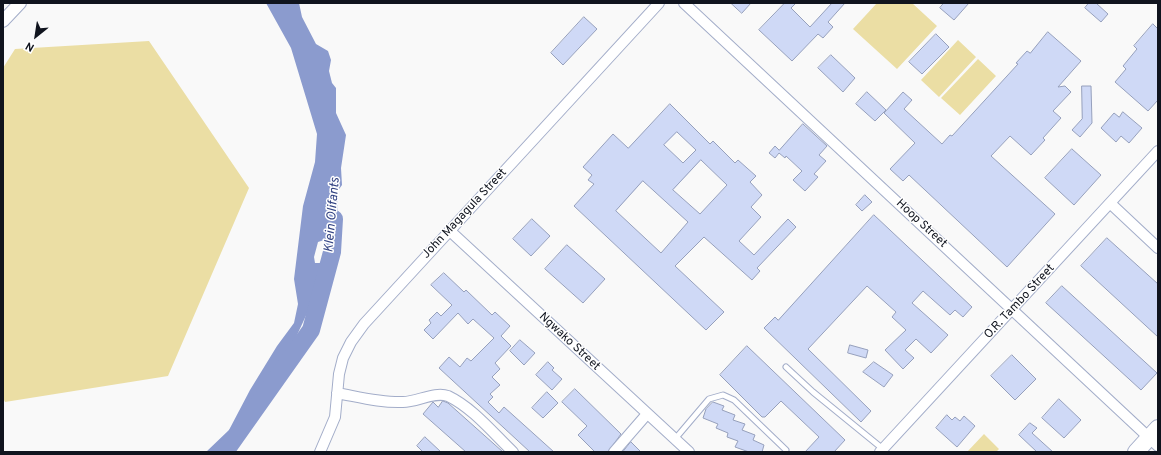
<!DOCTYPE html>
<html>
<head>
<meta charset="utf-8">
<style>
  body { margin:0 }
  #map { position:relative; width:1161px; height:455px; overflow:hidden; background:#f9f9f9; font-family:Overpass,sans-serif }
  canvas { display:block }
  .frame { position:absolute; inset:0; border:4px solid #10141e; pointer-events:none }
  .north { position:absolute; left:16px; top:16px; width:40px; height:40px; -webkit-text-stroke:3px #fff; paint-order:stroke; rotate:210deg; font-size:11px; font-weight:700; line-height:16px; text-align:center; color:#10141e }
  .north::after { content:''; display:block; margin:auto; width:14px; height:18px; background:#10141e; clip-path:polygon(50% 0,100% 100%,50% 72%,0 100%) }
</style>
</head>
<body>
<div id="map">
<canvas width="1161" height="455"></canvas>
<div class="frame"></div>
<div class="north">N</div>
</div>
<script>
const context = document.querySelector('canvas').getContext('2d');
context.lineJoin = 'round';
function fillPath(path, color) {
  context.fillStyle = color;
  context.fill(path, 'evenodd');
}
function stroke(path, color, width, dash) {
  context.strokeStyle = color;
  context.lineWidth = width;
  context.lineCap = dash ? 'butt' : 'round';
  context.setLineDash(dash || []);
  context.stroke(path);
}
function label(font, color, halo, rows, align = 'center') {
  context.font = font + ' Overpass,sans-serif';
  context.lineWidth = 3;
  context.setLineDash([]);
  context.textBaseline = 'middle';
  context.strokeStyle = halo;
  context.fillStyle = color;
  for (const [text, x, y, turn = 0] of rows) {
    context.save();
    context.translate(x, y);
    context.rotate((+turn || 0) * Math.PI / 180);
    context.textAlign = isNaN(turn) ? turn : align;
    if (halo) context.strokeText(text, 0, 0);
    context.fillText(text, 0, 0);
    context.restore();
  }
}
fillPath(new Path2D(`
  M877,3H912L937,26L897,69L853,29Z
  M958,40L976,57L939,97L921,80Z
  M149,41L249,188L168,376L5,402L3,398V68L15,49Z
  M978,59L996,76L960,115L941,98Z
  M984,434L999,449L996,452H967Z`), '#ebdea4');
fillPath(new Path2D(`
  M266,3H299L302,17L316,44L328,51L331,60L329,71L332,83L336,88V113L346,135L341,168L342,185L337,192L338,232L336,240L329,244L324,240L318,242L314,257L315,263H325L324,267L329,274L325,291L321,300L309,309L292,346L277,364L263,386L258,400V412L254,424L225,452H206L229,430L250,390L277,346L294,323L298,304L294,279L303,206L315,162L317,134L291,48Z`), '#8b9bce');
stroke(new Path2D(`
  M221,452L229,446L311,330L332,252L334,219`), '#8b9bce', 18);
const building = new Path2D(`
  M731,3H751L742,13Z
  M785,3H796L791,8L810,27L832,3H845L828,22L833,27L823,38L818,34L792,61L759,30Z
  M944,3H969L954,20L940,8Z
  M1089,3H1096L1108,14L1101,22L1085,8Z
  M584,17L597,29L563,65L551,53Z
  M1153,24L1158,29V100L1148,111L1115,82L1126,69L1123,66L1137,49L1134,46Z
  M1048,32L1081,61L1058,87L1065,86L1071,92L1053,111L1061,118L1043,138L1045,140L1031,155L1010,136L991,156L1055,214L1007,267L909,175L903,181L890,169L915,143L884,113L903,92L912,100L904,109L942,144L950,135L952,136L1018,64L1016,63L1027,51L1030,53Z
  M936,34L949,47L922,74L909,62Z
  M831,55L855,78L843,92L818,68Z
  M1082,86H1091L1092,123L1080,137L1072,130L1082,119Z
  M867,92L886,110L875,121L856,104Z
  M670,104L710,144L713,141L735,163L738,160L756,176L750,182L762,195L751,207L761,217L739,241L754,255L788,219L796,227L757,268L760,271L752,280L704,237L675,266L724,312L706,330L574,206L594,184L588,180L592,175L583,167L613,134L628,148ZM677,132L696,150L683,163L664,145ZM701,160L727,185L700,214L673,190ZM643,181L688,222L661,253L616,211Z
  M1123,112L1142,128L1129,143L1121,136L1116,142L1101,128L1114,113L1119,117Z
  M803,124L827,146L819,155L826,161L814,174L818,177L805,191L793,180L802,171L786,156L785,158L779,153L775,158L769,153L775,146L779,150Z
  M1072,149L1101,175L1074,205L1045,178Z
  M865,195L872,202L862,211L856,205Z
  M874,215L972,307L963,317L955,310L950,315L923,291L912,303L948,335L931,353L916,339L905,350L914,358L903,369L885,350L906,330L892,317L896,312L867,286L808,349L871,411L861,422L764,328L775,317L778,320Z
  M532,219L550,236L531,256L513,239Z
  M1107,238L1158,284V337L1081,266Z
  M567,245L605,279L583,303L545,269Z
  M444,273L464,292L466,290L492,315L495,312L510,326L501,336L511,346L495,363L500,369L492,377L500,385L490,394L493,397L488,402L499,413L504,407L554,452H530L439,368L449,357L460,367L467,358L471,361L494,338L473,319L468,324L458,313L433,339L424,330L431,323L429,320L437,312L441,316L452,305L431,285Z
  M1062,286L1157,373L1141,390L1046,303Z
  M520,340L535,353L524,365L510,351Z
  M850,345L868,350L866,358L848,353Z
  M747,346L845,440L834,452H805L819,437L781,401L765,417H762L720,375Z
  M1012,355L1036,379L1015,400L991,376Z
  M548,362L554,368L552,370L562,379L552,390L536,375Z
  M874,362L893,375L884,387L863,372Z
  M575,389L621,434L608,452H595L578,435L587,426L562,402Z
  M547,392L558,403L543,418L532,408Z
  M1059,399L1081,420L1064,438L1042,418Z
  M443,401L448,403L503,452H466L423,414L433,402L438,407Z
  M713,402L724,406L722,410L735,415L733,420L745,424L742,430L755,435L753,440L764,445L762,452H749L735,447L738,441L727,437L728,433L716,428L718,424L703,418L706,409Z
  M947,415L952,420L955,417L960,421L964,416L975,426L957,447L936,428Z
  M1030,423L1037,428L1032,433L1053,452H1037L1019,435Z
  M425,437L441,452H423L417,446Z
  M631,442L641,452H623Z`);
fillPath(building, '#cfd9f6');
stroke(building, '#96a0bc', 1);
const service = new Path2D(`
  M786,367L813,392L883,449
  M675,439L709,399L723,395L734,400L786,450`);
const minor = new Path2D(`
  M684,3L1158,446
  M1110,203L1158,248
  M450,231L689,452
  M337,393C359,397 381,403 403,402C417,402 435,391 448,396C473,408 493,433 513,452
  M320,452L335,417L339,374L343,358L351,342L364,324L659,3
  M614,452L647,414
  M880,452L1158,151`);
const tertiary = new Path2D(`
  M3,21L20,3`);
const trunk = new Path2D(`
  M1136,452L1158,428`);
stroke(service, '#a3adc9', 7);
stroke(minor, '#a3adc9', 12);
stroke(tertiary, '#a3adc9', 14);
stroke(trunk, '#a3adc9', 18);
stroke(service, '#fff', 5);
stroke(minor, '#fff', 10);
stroke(tertiary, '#fff', 12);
stroke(trunk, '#fff', 16);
label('12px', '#10141e', '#fff', [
  ["John Magagula Street",465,214,-47],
  ["Hoop Street",921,224,43],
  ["O.R. Tambo Street",1020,302,-47],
  ["Ngwako Street",569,342,43]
]);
label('italic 13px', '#344483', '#fff', [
  ["Klein Olifants",333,215,-85]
]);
</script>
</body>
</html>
